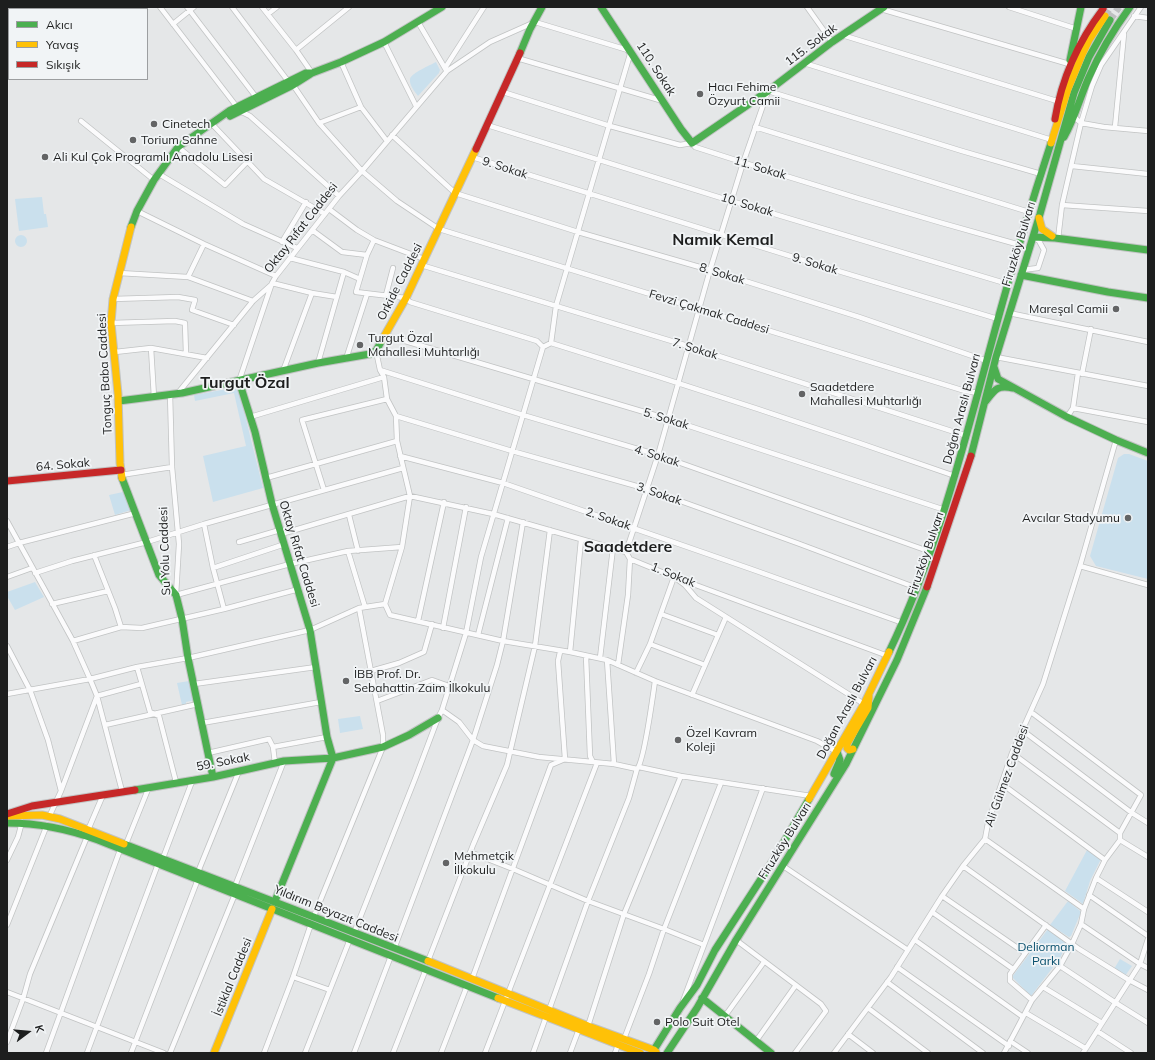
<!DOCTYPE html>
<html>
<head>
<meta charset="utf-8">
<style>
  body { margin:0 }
  #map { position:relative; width:1155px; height:1060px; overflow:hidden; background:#e5e7e8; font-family:Mulish,sans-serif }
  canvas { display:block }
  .frame { position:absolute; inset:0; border:8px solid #1d1e1e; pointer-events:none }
  .legend { position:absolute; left:8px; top:8px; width:140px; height:72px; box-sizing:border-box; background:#f1f4f6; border:1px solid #9c9ea0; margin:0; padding:5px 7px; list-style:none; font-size:12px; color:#1d1e1e }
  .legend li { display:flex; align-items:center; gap:8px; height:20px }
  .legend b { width:20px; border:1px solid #9c9ea0 }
  .north { position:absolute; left:8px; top:1012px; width:40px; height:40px; -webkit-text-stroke:3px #f1f4f6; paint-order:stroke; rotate:74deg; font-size:11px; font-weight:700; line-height:16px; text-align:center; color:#1d1e1e }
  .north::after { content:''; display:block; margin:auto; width:14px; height:18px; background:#1d1e1e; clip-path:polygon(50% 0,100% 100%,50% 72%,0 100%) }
</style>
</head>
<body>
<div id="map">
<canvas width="1155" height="1060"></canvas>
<div class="frame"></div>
<ul class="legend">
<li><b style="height:5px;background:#4caf50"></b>Akıcı</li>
<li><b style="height:5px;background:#ffc107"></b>Yavaş</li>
<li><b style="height:5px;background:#c62828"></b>Sıkışık</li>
</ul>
<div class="north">K</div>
</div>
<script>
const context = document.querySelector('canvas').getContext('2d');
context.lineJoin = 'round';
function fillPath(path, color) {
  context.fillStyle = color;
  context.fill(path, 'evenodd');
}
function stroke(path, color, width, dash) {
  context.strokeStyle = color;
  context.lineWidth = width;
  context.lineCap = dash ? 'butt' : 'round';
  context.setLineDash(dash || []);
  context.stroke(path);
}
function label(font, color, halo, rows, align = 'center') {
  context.font = font + ' Mulish,sans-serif';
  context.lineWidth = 3.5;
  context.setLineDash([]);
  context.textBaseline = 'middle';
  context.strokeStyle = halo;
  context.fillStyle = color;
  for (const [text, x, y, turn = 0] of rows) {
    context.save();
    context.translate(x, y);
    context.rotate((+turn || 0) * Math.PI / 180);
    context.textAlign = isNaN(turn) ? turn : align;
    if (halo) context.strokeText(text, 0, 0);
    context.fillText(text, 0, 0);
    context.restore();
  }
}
fillPath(new Path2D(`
  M436,62L440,70L439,73L418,96C415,92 409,85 410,79C411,73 431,65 436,62Z
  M42,197L44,214H46L48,227L19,231L15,199Z
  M15 241a6 6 0 1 1 12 0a6 6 0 1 1-12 0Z
  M238,387L263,488L213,502L203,456L246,446L234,393L195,401L194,395Z
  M1124,454H1129L1148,461V579L1096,566L1090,556L1118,458Z
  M123,492L131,510L115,515L109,495Z
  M35,582L44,597L15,610L7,596V592Z
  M189,681L195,700L186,702V704L182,705L177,683Z
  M360,716L363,729L340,733L338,719Z
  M1087,850L1101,859L1090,881L1083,904L1065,891Z
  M1068,901L1079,910L1081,912L1071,936L1069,937L1050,925Z
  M1048,929L1067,943L1060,958L1031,996L1012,977Z
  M1120,959L1132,966L1125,976L1114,969Z`), '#cae0ed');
stroke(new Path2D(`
  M1105,16L1110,7
  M1110,20L1119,7`), '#bdbfc0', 7, [7, 3.5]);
const street = new Path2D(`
  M160,7L237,107
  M187,7L256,97
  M232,7L288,81
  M262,7L296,50L312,73
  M807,7L832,42
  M1009,7L1077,29
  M881,9L1069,64
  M268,14L277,7
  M1134,16L1148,18
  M418,22L446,70
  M173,24L194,7
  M842,35L1057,101
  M384,42L416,106
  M296,50L349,7
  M517,58L663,101
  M341,62L361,107L387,141
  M804,63L1052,140
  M445,68L484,7
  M293,85L319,123L362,171L397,201L439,229L965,391L979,393
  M503,92L610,126L680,145L692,143L695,147C802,182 911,215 1020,245
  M240,111L250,116L339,196
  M1073,116L1081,123L1104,127L1148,131
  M81,121L154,180
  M211,123L264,179L325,214
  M319,123L361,107
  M487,125L731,201L1008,284
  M755,127L1029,212
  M1115,127L1124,34
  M392,135L455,193L578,232L710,270L859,317L987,361
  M178,147L225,185L248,161
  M472,157L835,270L998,319
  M1072,166L1148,174
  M159,174L243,224L297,248
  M1062,205L1148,211
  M329,209L357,230L374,240L424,259
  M137,211L204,244L276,276
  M312,230L342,252L367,255
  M1058,239L1062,205L1081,123L1092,86L1101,65L1141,7
  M374,240L367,255L356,292L406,298L410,302L537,341L543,347
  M282,242L306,202
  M290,258L344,272L360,279
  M421,265L688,346L967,436
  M1022,270L1038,268L1044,250L1039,241L1033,237
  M119,273L188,277L253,301
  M188,277L204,244
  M272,283L312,293L337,297
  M386,295L393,268
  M113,299L178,297L195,300L192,310L234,325
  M1009,313L1148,342
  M111,323L175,321L185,323L186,354
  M385,335L668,419L945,510
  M551,343C687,385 821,429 955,476
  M151,348L154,397
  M376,351L380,370L384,377L387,399L396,416L397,441L410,496L402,547L385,604
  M115,352L151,348L207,358
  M996,357L1148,386
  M346,359L367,294
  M318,363L344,272
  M380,370L523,415L658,455L931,552
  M283,371L312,293
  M1082,374L1091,329
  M239,381L272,283L276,276L339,196L362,171L447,71L490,42L535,22L631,51L556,306L551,343L543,347L481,557L466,633L442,710L438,718L415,779L354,933
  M178,393L253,301L271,285
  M170,394L172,467L179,544L176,595L290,564L348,551L402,547
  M1073,408L1148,422
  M396,416L512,451L647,489L797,543L917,588
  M250,417L384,377
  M1067,417L1073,408L1078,373
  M400,456L503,483L751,569L903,623
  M121,475L172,467
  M266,478L397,441
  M324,490L302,420L387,399
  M349,515L358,551
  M7,521L73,641L90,679L97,696L122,791
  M204,524L213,568L224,609
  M281,534L410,496L493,514L626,552L630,559L674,577L888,656
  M239,542L280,530
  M7,547L19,543L136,513
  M348,551L365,607
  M626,552L658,455L710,270L743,163L768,91L962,151L1041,174
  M94,555L115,608L121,627
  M1080,566L1148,585
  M213,568L285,544
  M35,573L72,561L147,542L204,524L403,468
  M7,577L32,568
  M52,604L108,591
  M385,604L390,615L503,641L570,652L607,660L655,681L817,741L837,752
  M661,614L718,635
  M418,621L444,502
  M443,628L466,507
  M478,635L508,518
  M73,641L121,627L142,628L224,609L299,589
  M650,644L705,665
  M7,646L30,690L48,740L61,791L49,817
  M570,652L581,540
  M586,656L590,756L593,762L614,764L637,769
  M600,658L613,548
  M607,660L614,764
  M618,665L628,595L630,559
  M137,667L150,712L159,716L176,782
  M371,671L399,663L424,652L432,624
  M636,673L650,644L674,577L685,585L696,598L864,704
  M194,684L316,667
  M7,694L90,679L137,667L188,658L310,630L359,608L385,604
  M692,695L726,617
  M377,701L432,680L449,686
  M442,710L459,722L473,740L483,746L539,757L593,762
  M202,723L321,702
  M105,725L198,704
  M1022,730L1132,813L1148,823
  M273,747L275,763
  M208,753L269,739L273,747L327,737
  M1012,753L1120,833
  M639,767L681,776
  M1002,784L1105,860
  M61,791L97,696L141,684
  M88,830L103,795
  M985,839L1084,909
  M1120,840L1148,857
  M126,844L149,787
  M470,852L513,869L588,901L664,929L704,945
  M163,858L193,779
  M7,860L18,837L22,822
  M783,866L908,950
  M963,866L1079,949L1129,980L1148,990
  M198,872L239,771
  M1096,878L1148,912
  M235,886L284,761
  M1089,895L1148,936
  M942,896L1025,953
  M932,912L1013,969
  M314,916L383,747V735L359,608
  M1081,924L1140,964L1148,968
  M7,925L47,825
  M736,940L821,1004L826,1011L795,1053
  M915,940L1023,1017
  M394,949L473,740L497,665L503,641L523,522
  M428,961L473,845L507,765L535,646L550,530
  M1060,966L1116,1003L1148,1023
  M897,967L1009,1046
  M293,977L330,990
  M472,979L551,765L565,759L558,661L560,652
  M887,982L983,1053
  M1043,987L1102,1023
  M7,992L164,1053
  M1032,1000L1010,981V974L1046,925
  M683,1001L763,788
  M868,1008L928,1053
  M549,1010L588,901L629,798L637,769C644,762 653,695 655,681
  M1026,1013L1085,1048
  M725,1016L764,962
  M588,1026L624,914L681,776L811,796
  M1097,1031L1131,1053
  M848,1034L873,1053
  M624,1039L649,974L664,929L721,783
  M756,1041L796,985
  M1010,1041L1028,1053
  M7,1042L23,999L30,974L87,837
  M46,1053L120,850
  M87,1053L158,864
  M131,1053L198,879
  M170,1053L235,894
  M264,1053L293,977L311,924
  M305,1053L350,939
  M354,1053L391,956
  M393,1053L426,969
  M441,1053L467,986
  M485,1053L597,763
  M533,1053L546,1017
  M570,1053L579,1029
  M615,1053L618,1045
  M834,1053L891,977L942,896L963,866L985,839L988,823L1012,753L1043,684L1080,566L1116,440
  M1004,1053L1032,1000L1060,966L1072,944L1081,924L1084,909L1096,878L1105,860L1120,840V833L1141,795L1031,712
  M1083,1053L1140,964L1148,939`);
const fast = new Path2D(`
  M601,7L681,129L692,143L768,91L832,42L884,7
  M520,53L530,29L542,7
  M1070,60L1081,7
  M230,116L293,85L312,73L341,62L384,42L442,7
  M1064,137C1075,118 1080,97 1089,77C1100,52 1114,29 1130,7
  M131,227L137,211L154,180L178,147L229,111L306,73H312
  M1033,237L1055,238L1148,250
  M1021,275L1108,292L1148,298
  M994,367L998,379L1067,417L1116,440L1148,453
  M239,381L255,432L272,504L310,630L327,737L333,758
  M119,401L182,393L318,363L370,354L376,351L382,340
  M986,401C995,389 997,385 1013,388
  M971,456L996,357L1040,214L1074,93L1089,57L1110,20
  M122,478L159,575L176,595L182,619L188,658L213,777
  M889,652C940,546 967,432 998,319C1014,260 1032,201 1051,143
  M834,774L840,760L837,752
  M135,790L213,777L284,761L333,758L383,747L409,735L438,718
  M7,823C39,823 68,829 98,840L498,998
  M124,844L428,961
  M275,901L333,758
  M702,998L771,1053
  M652,1053L680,1008L697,985L715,950L774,859L809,799
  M667,1053L697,1008L736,940L846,764L897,660L927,587`);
const slow = new Path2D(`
  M1051,143L1068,89L1082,55L1089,40L1105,16
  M1039,218L1042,229L1052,236
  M382,340L406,298L476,149
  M122,478L120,463L118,394L111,323L113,299L131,227
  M853,749L849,750L847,748V744L868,708L869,696
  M809,799L864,704L889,652
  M7,816L42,815L60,819L124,844
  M428,961L588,1026L654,1050L656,1052
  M498,998L640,1053
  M214,1053L272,909`);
const jam = new Path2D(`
  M1055,119C1062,77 1078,42 1103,9
  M476,149L520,53
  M7,481L121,470
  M927,587L971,456
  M7,814L32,806L135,790`);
stroke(street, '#c1c3c3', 6);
stroke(fast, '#c1c3c3', 9);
stroke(slow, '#c1c3c3', 9);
stroke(jam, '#c1c3c3', 9);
stroke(street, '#fbfbfc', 4.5);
stroke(fast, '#4caf50', 7);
stroke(slow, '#ffc107', 7);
stroke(jam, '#c62828', 7);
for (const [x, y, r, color] of [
  [700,94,4,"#636465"],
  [154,124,4,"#636465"],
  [133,140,4,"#636465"],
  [45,157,4,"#636465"],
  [1116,309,4,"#636465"],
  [360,345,4,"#636465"],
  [802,394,4,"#636465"],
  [1128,518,4,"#636465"],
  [346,681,4,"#636465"],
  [678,740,4,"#636465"],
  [446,863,4,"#636465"],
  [657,1022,4,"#636465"]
]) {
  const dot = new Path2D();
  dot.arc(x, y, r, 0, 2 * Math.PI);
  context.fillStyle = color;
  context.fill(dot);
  stroke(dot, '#f1f4f6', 1.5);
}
label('12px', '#1d1e1e', '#f1f4f6', [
  ["115. Sokak",811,45,-37],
  ["110. Sokak",656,69,57],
  ["9. Sokak",505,168,18],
  ["11. Sokak",760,168,17],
  ["10. Sokak",747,205,17],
  ["Oktay Rıfat Caddesi",301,228,-52],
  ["Firuzköy Bulvarı",1019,244,-73],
  ["9. Sokak",815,264,17],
  ["8. Sokak",722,274,17],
  ["Orkide Caddesi",400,282,-63],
  ["Fevzi Çakmak Caddesi",709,312,17],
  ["7. Sokak",695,349,17],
  ["Tonguç Baba Caddesi",105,374,-93],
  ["Doğan Araslı Bulvarı",962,409,-75],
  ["5. Sokak",666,419,17],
  ["4. Sokak",657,456,18],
  ["64. Sokak",63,465,-5],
  ["3. Sokak",659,494,19],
  ["2. Sokak",608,519,19],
  ["Su Yolu Caddesi",165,551,-92],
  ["Oktay Rıfat Caddesi",299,554,73],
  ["Firuzköy Bulvarı",926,554,-71],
  ["1. Sokak",673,575,22],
  ["Doğan Araslı Bulvarı",847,708,-62],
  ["59. Sokak",223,762,-11],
  ["Ali Gülmez Caddesi",1007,776,-70],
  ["Firuzköy Bulvarı",785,841,-58],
  ["Yıldırım Beyazıt Caddesi",336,914,22],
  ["İstiklal Caddesi",233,977,-68]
]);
label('12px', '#1d1e1e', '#f1f4f6', [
  ["Hacı Fehime",708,87],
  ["Özyurt Camii",708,101],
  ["Cinetech",162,124],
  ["Torium Sahne",141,140],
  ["Ali Kul Çok Programlı Anadolu Lisesi",53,157],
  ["Mareşal Camii",1108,309,"right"],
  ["Turgut Özal",368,338],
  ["Mahallesi Muhtarlığı",368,352],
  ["Saadetdere",810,387],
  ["Mahallesi Muhtarlığı",810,401],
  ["Avcılar Stadyumu",1120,518,"right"],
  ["İBB Prof. Dr.",354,674],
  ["Sebahattin Zaim İlkokulu",354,688],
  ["Özel Kavram",686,733],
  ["Koleji",686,747],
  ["Mehmetçik",454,856],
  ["İlkokulu",454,870],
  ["Polo Suit Otel",665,1022]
], 'left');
label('12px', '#054d6b', '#f1f4f6', [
  ["Deliorman",1046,947],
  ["Parkı",1046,961]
]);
label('bold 16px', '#1d1e1e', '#f1f4f6', [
  ["Namık Kemal",723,240],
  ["Turgut Özal",245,383],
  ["Saadetdere",628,547]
]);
</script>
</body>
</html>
